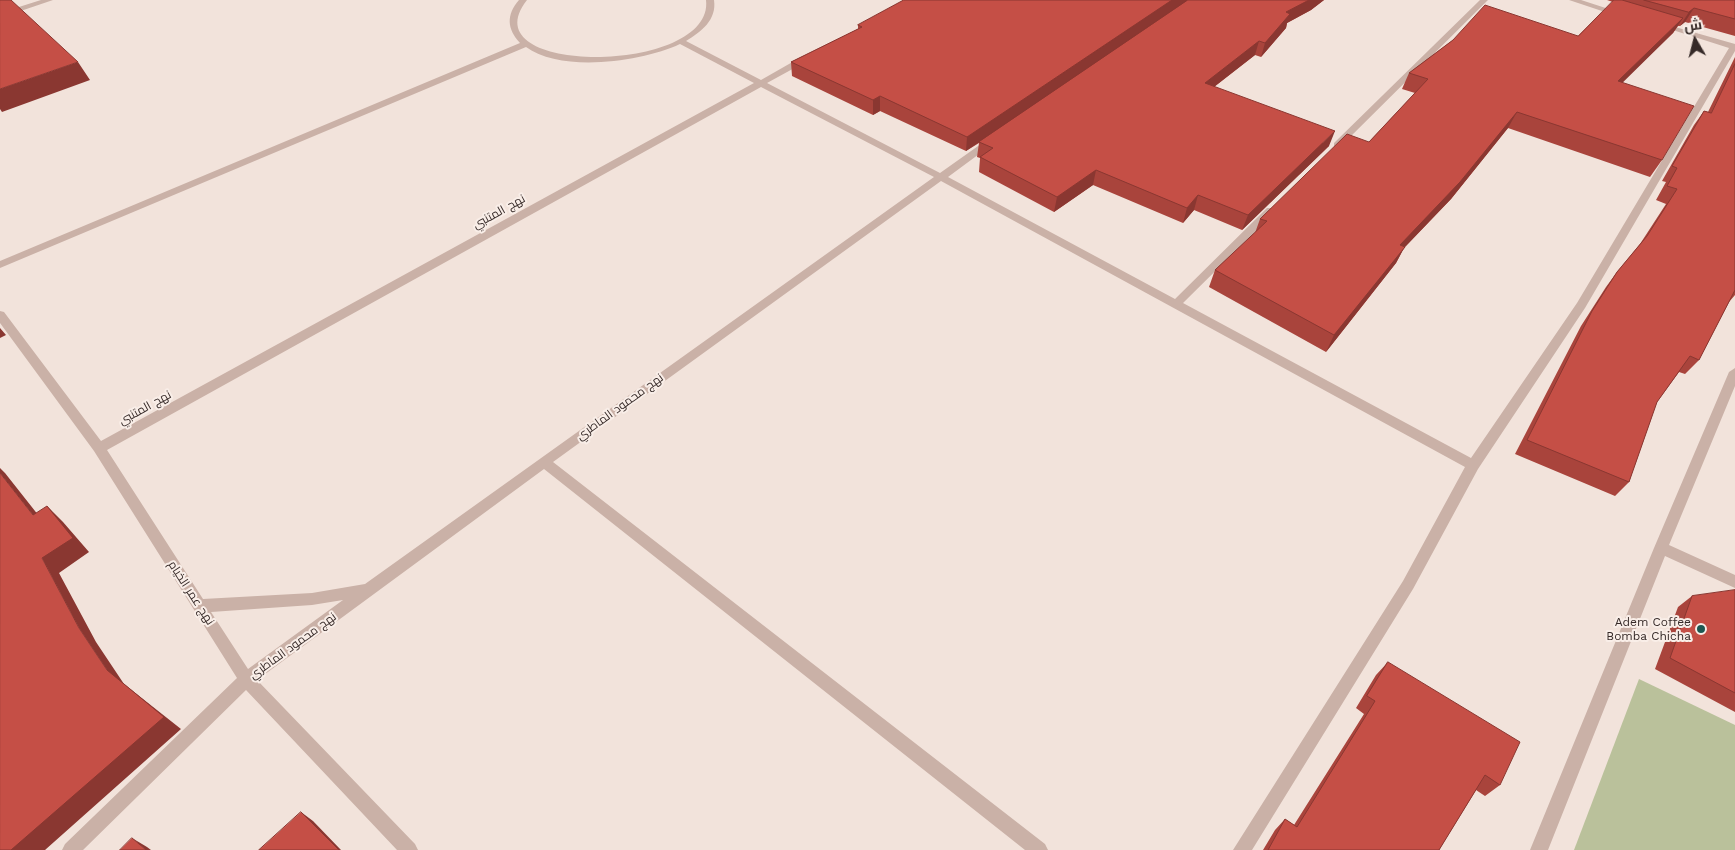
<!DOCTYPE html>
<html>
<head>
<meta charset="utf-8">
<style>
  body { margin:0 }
  #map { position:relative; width:1735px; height:850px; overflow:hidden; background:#f2e3db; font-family:"Work Sans",Cairo,sans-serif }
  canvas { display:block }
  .north { position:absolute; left:1670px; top:15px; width:50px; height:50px; -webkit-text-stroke:4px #f9eee8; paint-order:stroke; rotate:352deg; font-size:14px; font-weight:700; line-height:20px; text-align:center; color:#362a28 }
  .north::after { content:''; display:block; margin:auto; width:18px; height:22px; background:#362a28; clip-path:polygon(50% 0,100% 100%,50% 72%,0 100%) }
</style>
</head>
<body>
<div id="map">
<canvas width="1735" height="850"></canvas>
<div class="north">ش</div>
</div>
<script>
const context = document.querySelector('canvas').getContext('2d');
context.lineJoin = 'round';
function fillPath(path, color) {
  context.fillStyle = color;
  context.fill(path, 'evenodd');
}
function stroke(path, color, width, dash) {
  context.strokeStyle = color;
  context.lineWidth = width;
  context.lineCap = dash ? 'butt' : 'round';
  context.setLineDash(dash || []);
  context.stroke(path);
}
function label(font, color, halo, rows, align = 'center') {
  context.font = font + ' "Work Sans",Cairo,sans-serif';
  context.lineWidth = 4;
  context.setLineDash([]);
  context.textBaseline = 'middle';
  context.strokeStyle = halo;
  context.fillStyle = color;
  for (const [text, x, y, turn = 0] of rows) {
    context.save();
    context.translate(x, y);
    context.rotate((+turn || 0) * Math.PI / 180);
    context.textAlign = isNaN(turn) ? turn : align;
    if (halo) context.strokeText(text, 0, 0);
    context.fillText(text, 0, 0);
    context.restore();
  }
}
fillPath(new Path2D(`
  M1639,679L1735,725V850H1574Z`), '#bac19b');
fillPath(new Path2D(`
  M41,0H53L0,18V13Z
  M519,0H527C466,77 715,75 706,0H714C717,20 701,32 686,41L761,80L803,56H809V60L767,83L940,173L988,139H994V143L948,177L1175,299L1267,208H1275V212L1183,303L1471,458L1577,303L1729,48L1657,25L1661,23L1735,44V51L1585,308L1478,469L1413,589L1252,850H1233L1403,581L1465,467L941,181L553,462L1045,844L1048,850H1025L544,469L257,680L415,844L418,850H397L246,690L83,850H62L65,844L237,678L94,451L0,323V311L4,312L101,441L754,83L680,44C642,62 561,73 526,47L0,268V261L520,43C507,29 506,15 519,0ZM761,87L934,177L365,584L312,593L203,599L107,450ZM343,600L248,669L211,612L312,605Z
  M1480,0H1488L1340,147H1334V143Z
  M1569,0H1581L1624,14L1617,16Z
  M1735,368V386L1669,545L1735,575V588L1665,556L1548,850H1530L1654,548L1729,372Z`), '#cab1a7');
fillPath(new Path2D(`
  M904,0H1324L1311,10L1287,23L1286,28L1261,57L1255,55L1214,87L1329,146L1242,230L1194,210L1183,223L1093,185L1054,212L979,172L980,158L977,157L979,143L966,151L880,111L873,115L792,76L791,62L858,29V25Z
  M1607,0H1735V36L1685,22L1680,26H1678L1673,33L1622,82L1662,160L1650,177L1508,128L1451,199L1404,248L1396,263L1326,352L1209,287L1215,270L1255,233L1260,219L1369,142L1415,93L1402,89L1409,73L1453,40L1578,36L1613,2Z
  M1735,57V295L1729,302L1699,360L1685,374L1679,372L1657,402L1629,482L1615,496L1515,454L1581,326L1606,287L1617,272L1640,244L1666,204L1656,200L1666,182L1662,181L1694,125L1704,111L1708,112Z
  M1735,590V712L1655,669L1678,607L1692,596Z
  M1388,662L1500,785L1485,796L1476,790L1439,850H1263L1275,830L1285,819L1294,825L1364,714L1356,708L1376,675Z`), '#a9443c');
fillPath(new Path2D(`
  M1172,0H1189L966,151L967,137Z
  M1309,0H1324L1311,10L1287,23L1286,28L1261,57L1265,43L1286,12Z
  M1694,8L1685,22L1680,26L1689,12Z
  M1683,18L1673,33L1608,97L1618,81Z
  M1259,41L1255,55L1201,97L1205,83Z
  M78,62L90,80L2,112L0,109V89Z
  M880,96V111L873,115V100Z
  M1517,112L1508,128L1451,199L1404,248L1396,263L1326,352L1334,335L1400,245Z
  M1335,131L1329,146L1242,230L1248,215Z
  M1096,170L1093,185L1054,212L1057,197Z
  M1198,195L1194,210L1183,223L1187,208Z
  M0,328L6,335L0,338Z
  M0,468L5,473L50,530L33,515L0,473Z
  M47,506L63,522L89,552L59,573L96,642L124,684L181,729L45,850H11L107,670L79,628L42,558Z
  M301,812L313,821L341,850H339Z
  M132,838L147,847L151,850H146Z`), '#8a3731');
const building = new Path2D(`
  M0,0H11L78,62L0,89Z
  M904,0H1172L967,137L880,96L873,100L791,62L862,27L858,25Z
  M1188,0H1309L1286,12L1290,14L1265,43L1259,41L1205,83L1335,131L1248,215L1198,195L1187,208L1096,170L1057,197L980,157L993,148L979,142Z
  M1614,0H1622L1683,18L1618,81L1694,106L1662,160L1517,112L1460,182L1400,245L1405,247L1334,335L1215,270L1267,221L1260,219L1347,134L1369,142L1428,79L1409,73L1453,40L1485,5L1578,36Z
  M1644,0H1735V19L1694,8L1689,12Z
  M1735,64V290L1699,360L1690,356L1657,402L1629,482L1527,440L1592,311L1617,272L1647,236L1677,189L1667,186L1677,168L1672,166L1704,111L1711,113Z
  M0,473L33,515L47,506L73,538L42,558L79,628L107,670L164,717L11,850H0Z
  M1735,590V693L1670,658L1692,596Z
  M1388,662L1520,742L1500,785L1485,775L1439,850H1268L1285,819L1297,827L1375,701L1367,696Z
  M301,812L339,850H259Z
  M132,838L146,850H120Z`);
fillPath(building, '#c54f46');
stroke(building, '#8a3731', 1);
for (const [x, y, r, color] of [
  [1701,629,5,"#1d5852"]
]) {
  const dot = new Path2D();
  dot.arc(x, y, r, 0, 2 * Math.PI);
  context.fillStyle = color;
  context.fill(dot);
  stroke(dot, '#f9eee8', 2);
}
label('12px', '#362a28', '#f9eee8', [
  ["نهج المتنبي",499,212,-29],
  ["نهج محمود الماطري",620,407,-36],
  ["نهج المتنبي",145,408,-29],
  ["نهج عمر الخيام",191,593,57],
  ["نهج محمود الماطري",293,646,-36]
]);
label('12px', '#362a28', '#f9eee8', [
  ["Adem Coffee",1691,622],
  ["Bomba Chicha",1691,636]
], 'right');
</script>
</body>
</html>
